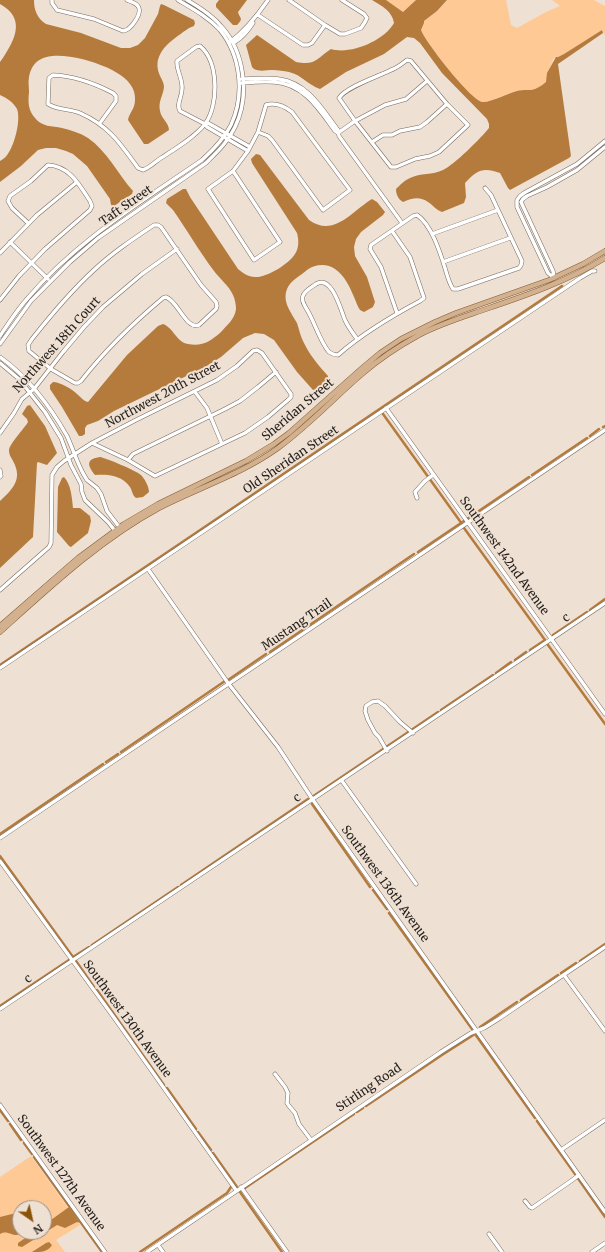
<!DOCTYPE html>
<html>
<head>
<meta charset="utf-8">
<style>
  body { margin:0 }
  #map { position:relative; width:605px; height:1252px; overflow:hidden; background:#eee0d3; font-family:Merriweather,serif }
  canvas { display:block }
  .north { position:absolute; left:12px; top:1200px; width:40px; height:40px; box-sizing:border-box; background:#eee0d3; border:1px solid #9d9289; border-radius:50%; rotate:146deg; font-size:11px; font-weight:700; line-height:16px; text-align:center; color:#231e1a }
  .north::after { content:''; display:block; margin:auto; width:14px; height:18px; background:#8b5308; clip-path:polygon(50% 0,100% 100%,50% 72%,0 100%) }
</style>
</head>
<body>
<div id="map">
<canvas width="605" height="1252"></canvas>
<div class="north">N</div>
</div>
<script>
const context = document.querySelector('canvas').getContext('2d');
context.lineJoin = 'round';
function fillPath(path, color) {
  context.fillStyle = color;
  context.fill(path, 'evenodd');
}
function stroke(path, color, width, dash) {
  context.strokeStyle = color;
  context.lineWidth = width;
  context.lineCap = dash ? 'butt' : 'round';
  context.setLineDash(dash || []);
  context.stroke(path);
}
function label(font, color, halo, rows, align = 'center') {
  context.font = font + ' Merriweather,serif';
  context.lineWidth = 4;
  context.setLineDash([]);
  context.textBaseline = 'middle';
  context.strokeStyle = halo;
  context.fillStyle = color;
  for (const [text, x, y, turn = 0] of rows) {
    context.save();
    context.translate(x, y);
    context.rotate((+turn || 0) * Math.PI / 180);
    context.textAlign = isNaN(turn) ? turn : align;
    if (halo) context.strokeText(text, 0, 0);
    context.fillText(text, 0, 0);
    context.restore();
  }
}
fillPath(new Path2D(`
  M386,0H416L403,12Z
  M447,0H506L511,25L517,28L546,12L560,6L552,0H594L605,6V36L602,30L564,54L553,59L548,73L546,83C543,85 539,88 535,89C530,91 523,89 517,91C509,93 490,103 482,102C470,99 426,43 421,30L424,23V21L437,11Z
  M31,1156L80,1225L56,1240L65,1252H0V1177ZM20,1208H44V1232H20Z`), '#fec995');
fillPath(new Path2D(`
  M0,0H34C34,10 37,18 46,24L81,33L121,48H130L138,45L145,38L158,14L160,6L161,4L164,5L194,20L195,23L194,26L189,28C175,38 154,50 158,70C159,76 164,81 164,87C163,96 158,101 160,111C161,118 169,123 169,130L148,144H144L128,120C129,113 135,109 135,100C137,76 101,64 82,59C62,55 34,50 29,77C28,82 29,87 29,92C28,102 28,110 35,118C42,127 52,126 62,128C71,130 80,133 88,138C107,151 118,174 133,191L132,194L114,206L111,205L110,199L87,166L73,154L66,151L56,148H46L38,150L21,166L0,182V161C4,159 7,156 9,152C15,143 21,119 17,109C13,102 7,98 0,95V62C4,57 7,51 10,46C20,28 18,14 0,4Z
  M219,0H247L238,12C240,19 244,18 237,25H233L216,7V4Z
  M372,0H386L403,12L416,0H447L437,11L424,21V23L421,30C426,43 470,99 482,102C490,103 509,93 517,91C523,89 530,91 535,89C539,87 543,85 546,82L547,73L556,57H558L564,54L602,30L603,33L558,64L571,156L569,158L510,190L508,188L500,173C483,167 477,170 465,183L466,197L464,203L442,212C436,210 433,205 428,202C420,196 412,198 403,202C398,199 396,194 396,189C400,185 405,180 410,178C420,173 433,175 443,170C454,165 481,138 489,128V124L487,119L442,73L420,43L414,38L407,37L384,54L346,72L320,89C308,85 302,75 289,72C284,71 278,70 273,70C266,70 260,72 254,69L252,67L246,45L257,35L296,62C316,66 317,58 331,49C350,55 384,41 394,23C392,11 382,6 372,0Z
  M256,154L260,155L309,220C334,238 352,211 372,199L377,202L385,212L383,215L361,232L356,239L354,247L355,256L367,277L375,302L373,307L364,312L360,310C357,306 356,301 354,297C350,287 344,275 335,269C327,263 315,264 307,270C300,276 290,281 287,289C282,302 291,312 297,323C299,329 300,335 303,341C309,354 318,365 328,376V379L318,389L313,390L297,372L274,340L264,334L255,333L243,338L221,357L205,367L114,411L98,421L87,425L85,428V434L82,436H79L62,407L50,389V385L53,382C60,382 72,389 77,394C81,397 83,401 88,402L127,355L158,326L163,324C174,328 176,342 188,344C202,347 211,341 221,332C227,325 235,319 236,309C236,305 235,299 233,295C229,286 220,279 214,271C199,251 187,230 173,210L166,203L167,199L183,189H186L190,197L238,269C243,273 248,277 255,277C266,278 289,264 295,254C299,248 299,240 297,233L252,163L251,159Z
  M30,405L45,426L57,453L47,465L38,462L37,463L33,537L0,568V501C13,489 23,479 13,461C11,457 9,455 9,450C10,443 24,429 28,422L27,419L22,414L27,406Z
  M100,457C106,458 137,471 141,475C145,479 149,487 149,492L143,497L136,498C132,495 133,492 130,487C122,475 107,474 95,475C87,465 86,459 100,457Z
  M64,477C71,484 72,498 73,508H80L90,516L91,521L88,533L71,547L69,546L57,532L58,487L62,478Z
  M69,1207L80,1223L77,1222L65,1228L57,1225L22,1247L18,1246V1243L34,1232H44V1225Z
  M12,1214L20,1215V1232H23L17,1235C10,1235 7,1230 0,1234V1217Z
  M49,1242L52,1245C48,1252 41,1252 32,1252L46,1243Z`), '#b57b3d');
stroke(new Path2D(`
  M383,414L462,524
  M603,427L605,426
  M590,436L599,429
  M532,475L587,438
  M467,519L529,477
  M464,528L545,640L530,650
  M418,552L464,521
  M590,610L605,599
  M553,635L587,612
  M548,645L605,724
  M270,652L414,554
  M515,660L526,652
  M0,665L562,286
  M496,673L511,662
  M228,680L266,654
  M441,710L493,675
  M121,752L225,681
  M106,762L118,754
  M312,797L438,712
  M312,804L370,887
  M0,834L103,764
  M0,856L73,957L89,947
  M181,885L308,799
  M373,890L387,909
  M389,913L472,1029
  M92,945L178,887
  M76,961L94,987
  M580,961L605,944
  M561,973L576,963
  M97,990L164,1085
  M521,1000L558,975
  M0,1006L69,960
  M480,1027L517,1002
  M167,1088L196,1129
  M366,1106L442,1055L475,1034L535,1118
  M0,1110L8,1121
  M357,1112L363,1108
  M537,1121L575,1174
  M10,1124L21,1140
  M198,1132L211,1150
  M24,1143L32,1154
  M213,1153L237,1187
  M34,1157L102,1252
  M577,1177L605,1217
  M245,1188L354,1114
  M240,1192L282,1252
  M140,1252L227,1193L231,1187`), '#b57b3d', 2.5);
const minor = new Path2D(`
  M52,0V3L57,10L94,19L123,31C131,30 143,13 138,6C136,3 130,1 127,0
  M289,0L325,25
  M258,15L303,45H308L312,43L325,25L340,34H345L361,28L365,22L367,18L364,14L342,0
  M232,41L235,42C243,37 248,31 253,23
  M230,42C246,30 257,16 268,0
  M407,60L411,61L447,104L468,125L439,152L430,156L415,159L396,167H391L355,121L339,98C346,87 379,76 391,70C397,68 402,64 407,60Z
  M242,79C254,79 267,77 279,79C308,83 322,109 338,130L339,136L402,223
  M242,83C253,82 264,81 274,82C304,84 319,109 335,131L338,133
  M100,123L116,101V96L113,93C94,83 75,76 53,75L49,78L48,104L50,105C59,110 70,109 80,113C109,126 120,143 138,168L143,170C149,168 155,162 161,158C175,149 195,137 205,124C219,105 219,62 200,46L196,47L177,61C176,70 183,79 182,89C182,97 176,104 180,111L205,124L207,127L248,151
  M205,124L208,123L250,147
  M338,133L355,121L385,105L406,99L427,81
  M372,142L383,135H392L400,131L420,127L427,122L447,104
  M233,171L280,242L254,260L208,189L233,171L248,151L258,132L266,105C276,102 284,106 292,112L350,190L323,210L272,140L268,136L258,132
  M154,225H158L161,227L201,285L216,302L217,306L216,309L199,325C186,330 178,301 166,297L163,298C132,324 106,349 81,381L78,383H75L51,369L29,351L28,345L32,339C51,315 71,291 94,270C112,253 133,239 154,225Z
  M432,234L498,210
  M10,242L48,279
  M0,253L37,215L77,182
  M443,262L510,238
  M554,278L548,273L517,207V200L520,196L524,193L577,164L605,141
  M554,278L553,271L521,202L523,199L527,196L547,187L577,170L605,147
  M0,300L19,276L45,249L90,210L92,206L90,201C80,186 70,166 48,165L31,181L10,196L8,201L12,208L28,223
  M397,313L381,267L370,249L371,245L413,216L417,215C431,224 440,252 445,268C447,275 449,283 453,289H458L519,268L521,265L522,261L491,195L485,188
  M0,336C8,324 17,310 27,299C75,242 141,202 202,160C213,150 224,139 231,125C245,95 241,56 220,30C208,17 193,9 178,0
  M357,339C353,333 348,327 345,320C341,311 332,274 316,284C312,287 304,291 303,296C301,301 304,304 306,308C314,320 320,342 329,352C332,354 334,355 338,355C363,333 390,317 420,301L424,298L410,257L392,231
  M0,344L31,301L70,262L98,238L206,163C217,152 228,142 235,127C250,96 245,52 221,26C212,15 199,7 187,0
  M0,357C28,377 50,406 67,436C73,449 77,463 84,475L87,480L97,488L101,494L107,511L120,528
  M0,363L19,379L45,412L61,438L71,465L81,484L82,492L85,500L108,522L116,532
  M195,392L207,408L222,444
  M386,408L605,714
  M0,433L14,413L22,399L34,389L63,352L84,327L103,307L142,274L177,249
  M128,460L133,454L225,409L240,401L258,387L276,372
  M0,470L1,476L0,477
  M417,498L415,492L425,481L433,475
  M148,569L228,683L278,747L313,800L605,1212
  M0,590L49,547L51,543L52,475L57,467L64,461L92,443L136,420L217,380L237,366L253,351L257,350L262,353L291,394V397L288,400L268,417L245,433L155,476L128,460L92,443
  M0,668L580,278L592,271H595
  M387,751L379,737L375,733L368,720L365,711L366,706L372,702L378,701L385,706L400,722L413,733
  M342,781L416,884
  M0,838L605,430
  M0,861L115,1019L236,1190
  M564,975L605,1031
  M0,1009L605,603
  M275,1074L285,1087L288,1093L287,1103L289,1106L295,1113L299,1124L311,1140
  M0,1105L105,1252
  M561,1150L605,1120
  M241,1187L287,1252
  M525,1201L530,1207L532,1208L571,1181L579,1175
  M489,1234L502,1252
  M158,1245L163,1252
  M147,1252L441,1052L471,1033L484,1028L500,1018L605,947
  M592,1252L605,1243`);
const major = new Path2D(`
  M0,626L78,558L124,524L158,504L246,461L274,444L289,433L361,369L380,353L401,339L435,322L456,313L549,280L583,264L605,251
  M0,632C50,587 100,540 159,508C198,488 242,474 278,448C308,426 334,398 362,374C379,359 399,346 419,335C440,324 463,317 486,309C527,295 568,281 605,258`);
stroke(minor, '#766a5f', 4.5);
stroke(major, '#825c34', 5.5);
stroke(minor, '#fff', 3.5);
stroke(major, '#d3b18e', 4.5);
label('12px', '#231e1a', '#eee0d3', [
  ["Taft Street",126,206,-35],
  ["Northwest 18th Court",57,345,-48],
  ["Northwest 20th Street",163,395,-28],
  ["Sheridan Street",298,410,-40],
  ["Old Sheridan Street",291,460,-34],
  ["Southwest 142nd Avenue",504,556,54],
  ["c",566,618,-34],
  ["Mustang Trail",297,625,-34],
  ["c",297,798,-34],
  ["Southwest 136th Avenue",385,884,54],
  ["c",28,979,-34],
  ["Southwest 130th Avenue",127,1019,54],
  ["Stirling Road",369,1088,-34],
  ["Southwest 127th Avenue",61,1173,54]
]);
</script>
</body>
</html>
